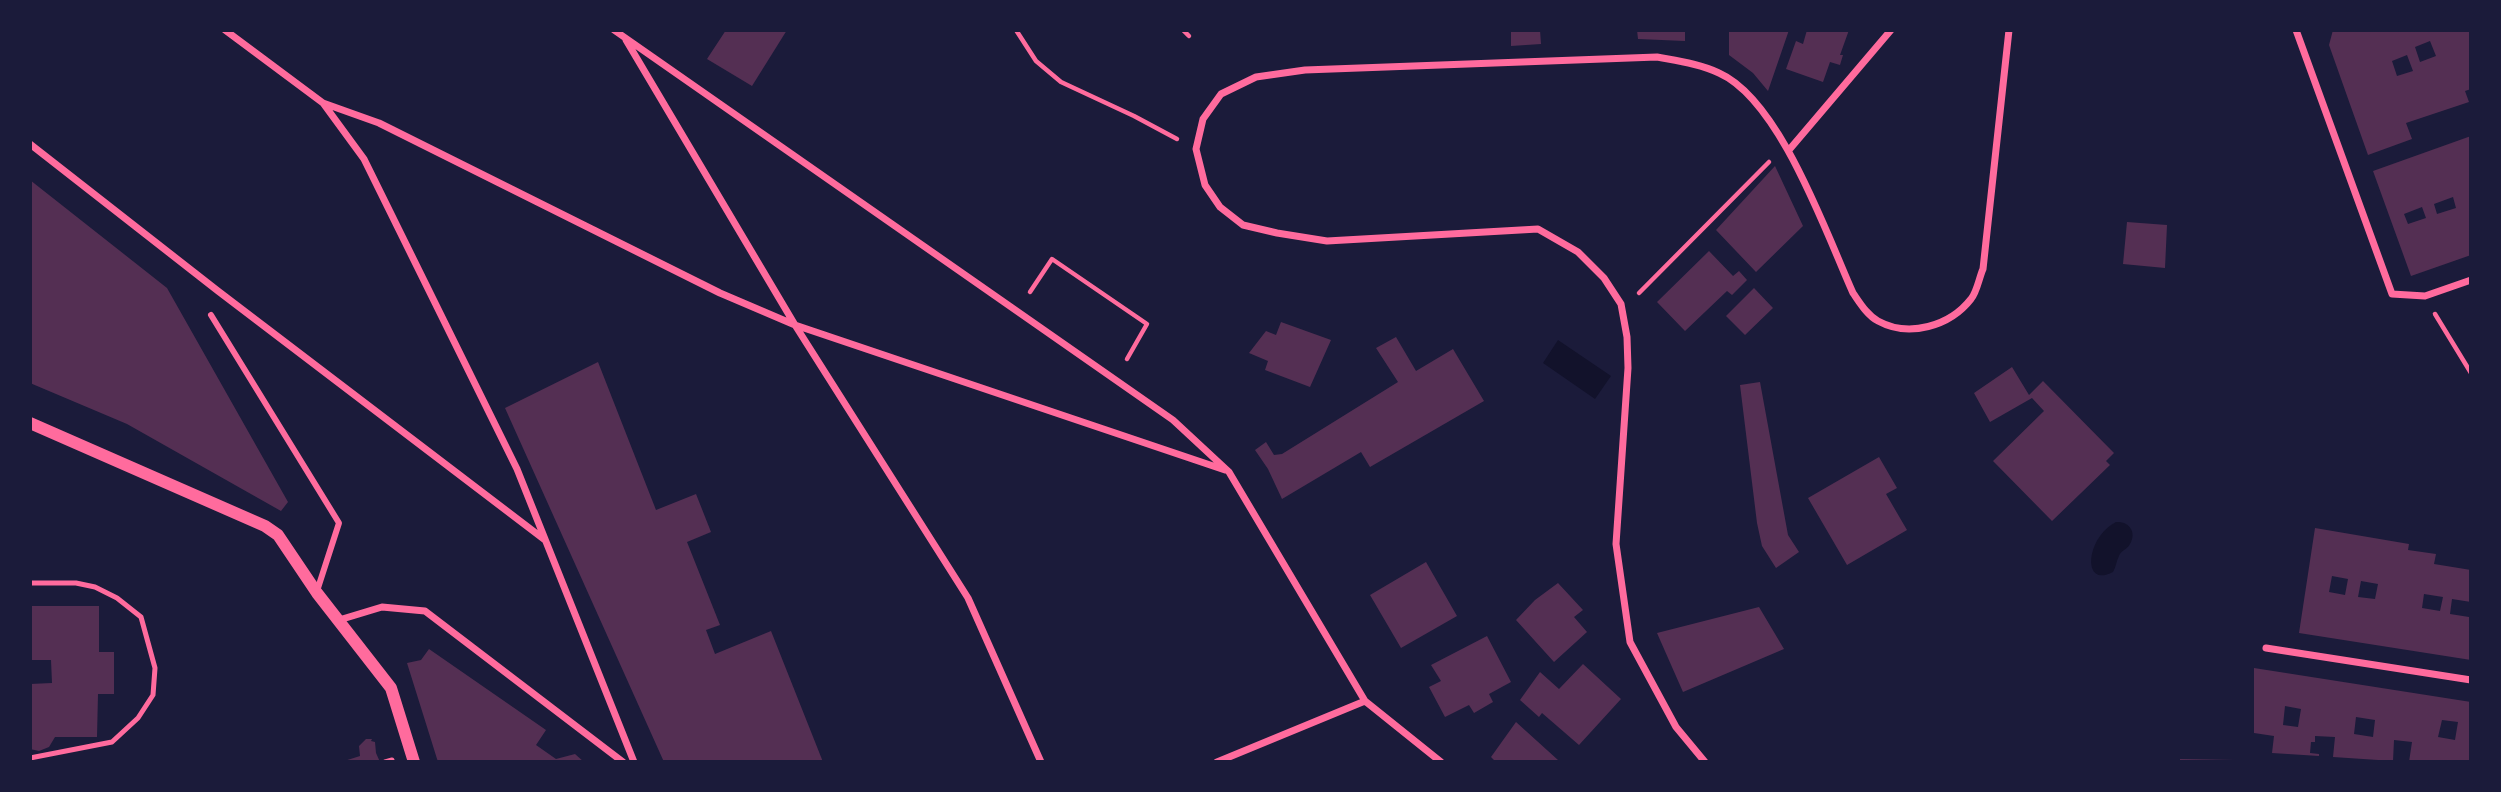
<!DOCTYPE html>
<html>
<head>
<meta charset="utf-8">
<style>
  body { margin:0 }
  #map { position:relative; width:2501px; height:792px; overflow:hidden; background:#1b1b3a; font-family:"DejaVu Sans",sans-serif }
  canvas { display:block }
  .frame { position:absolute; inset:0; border:32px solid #1b1b3a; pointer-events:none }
</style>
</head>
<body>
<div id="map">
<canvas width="2501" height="792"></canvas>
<div class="frame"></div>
</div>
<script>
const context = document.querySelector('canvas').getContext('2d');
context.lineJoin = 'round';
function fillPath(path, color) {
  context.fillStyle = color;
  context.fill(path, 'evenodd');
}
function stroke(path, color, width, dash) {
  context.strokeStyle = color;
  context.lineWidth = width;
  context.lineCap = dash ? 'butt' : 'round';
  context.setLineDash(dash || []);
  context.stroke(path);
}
fillPath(new Path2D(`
  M1558,340L1611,376L1595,399L1543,363Z
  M2116,522C2129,521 2137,532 2130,544C2127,550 2121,550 2119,556C2116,562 2116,567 2113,572C2081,589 2086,537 2116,522Z`), '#12122b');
fillPath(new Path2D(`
  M726,30H787L752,86L707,59Z
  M1511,30H1540L1541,44L1511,46Z
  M1637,30H1685V41L1638,39Z
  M1729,30H1789L1768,91L1753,73L1729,55Z
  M1807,30H1849L1840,55H1843L1840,65L1830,62L1823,82L1786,69L1796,41L1803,44Z
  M2333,30H2471V89L2465,91L2469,102L2406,123L2412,139L2368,155L2329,45ZM2430,41L2436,56L2420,62L2415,47ZM2407,55L2413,71L2397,76L2392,61Z
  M2471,136V255L2411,276L2373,171ZM2453,197L2456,208L2437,214L2434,204ZM2422,207L2426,218L2408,224L2404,214Z
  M1775,166L1803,226L1756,272L1716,230Z
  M30,180L167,288L288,502L281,511L127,424L30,383Z
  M2127,222L2167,225L2165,268L2123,264Z
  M1709,251L1733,276L1739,271L1747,280L1732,295L1727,291L1685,331L1657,302Z
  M1754,288L1773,308L1745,335L1726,316Z
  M1281,322L1331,340L1310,387L1265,370L1268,361L1249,353L1266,331L1276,335Z
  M1396,337L1416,371L1453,349L1484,401L1370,467L1361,452L1282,499L1268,469L1255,450L1266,442L1274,455L1282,454L1398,382L1376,348Z
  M598,362L656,510L696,494L711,532L687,542L720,625L706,630L715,654L771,631L823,762H664L505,408Z
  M2012,367L2029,395L2043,381L2114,453L2106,461L2110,465L2052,521L1993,461L2044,411L2032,398L1990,422L1974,393Z
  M1760,382L1788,535L1799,552L1776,568L1762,546L1757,523L1740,385Z
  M1879,457L1897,488L1886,494L1907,530L1847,565L1808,498Z
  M2315,528L2409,544L2408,550L2436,554L2434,564L2471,570V602L2452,599L2450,614L2469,617L2471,611V660L2299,633ZM2332,576L2348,579L2345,595L2329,592ZM2361,581L2378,584L2375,599L2358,597ZM2424,594L2443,597L2440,611L2422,608Z
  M1426,562L1457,616L1401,648L1370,595Z
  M1558,583L1583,610L1574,617L1587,632L1554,662L1516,620L1535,600Z
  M30,606H99V652H114V694H98L97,737H55L49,747L39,751L30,749V684L52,683L51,660H30Z
  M1759,607L1784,649L1683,692L1657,633Z
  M1487,636L1511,682L1489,694L1493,702L1474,713L1469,705L1445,717L1429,687L1441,681L1431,665Z
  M429,649L546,730L536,745L556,759L575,754L584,762H438L407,663L421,660Z
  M1583,664L1621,699L1579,745L1542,713L1539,717L1520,700L1540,672L1559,689Z
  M2254,668L2471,702V762H2409L2412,742L2394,740L2393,761L2333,757L2335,737L2315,736V742H2311L2310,753L2319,754V756L2272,753L2274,736L2254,733ZM2285,706L2301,709L2298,727L2283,725ZM2356,717L2375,720L2373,737L2354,734ZM2442,720L2458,722L2455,740L2438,737Z
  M1516,722L1558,760L1556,762H1496L1491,757Z
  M366,739H372L371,741L375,742L376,753L380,762H341L360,756L359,746Z
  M2180,759L2235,760V762H2180Z`), '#542f53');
stroke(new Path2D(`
  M1016,30L1036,61L1061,82L1134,116L1177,139
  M1183,30L1189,36
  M1030,292L1052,259L1147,324L1127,359
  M1639,293L1769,162
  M2435,314L2471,373`), '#ff6b9d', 4.5);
stroke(new Path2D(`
  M30,583H76L95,587L117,598L141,617L155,668L153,695L138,718L112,742L30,758
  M385,762L392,760`), '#ff6b9d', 5);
stroke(new Path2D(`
  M211,315L339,523L317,591`), '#ff6b9d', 6);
stroke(new Path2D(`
  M225,30L323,103L379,123L720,293L795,325L1225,470
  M614,30L1173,420L1229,472L1365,701L1441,762
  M2296,30L2392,294L2425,296L2471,280
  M626,40L795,325L968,598L1041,762
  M323,103L364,159L517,469L634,762
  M30,144L218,291L545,540
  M1789,150L1891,30
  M339,620L382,607L425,611L623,762
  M2266,648L2471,680
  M1217,762L1365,701
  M1705,762L1676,727L1630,642L1616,544L1628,368L1627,337L1621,304L1604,278L1578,252L1538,229L1327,241L1277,233L1243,225L1220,207L1205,185L1196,149L1203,119L1221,94L1256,77L1305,70L1657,57C1678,61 1700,64 1719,73C1780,100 1826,233 1853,293C1860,303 1867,315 1878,321C1909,338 1950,326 1971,299C1977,292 1979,278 1983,269L2009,30`), '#ff6b9d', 7);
stroke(new Path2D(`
  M30,423L265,526L278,535L317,593L391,688L414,762`), '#ff6b9d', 12);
</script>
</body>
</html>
